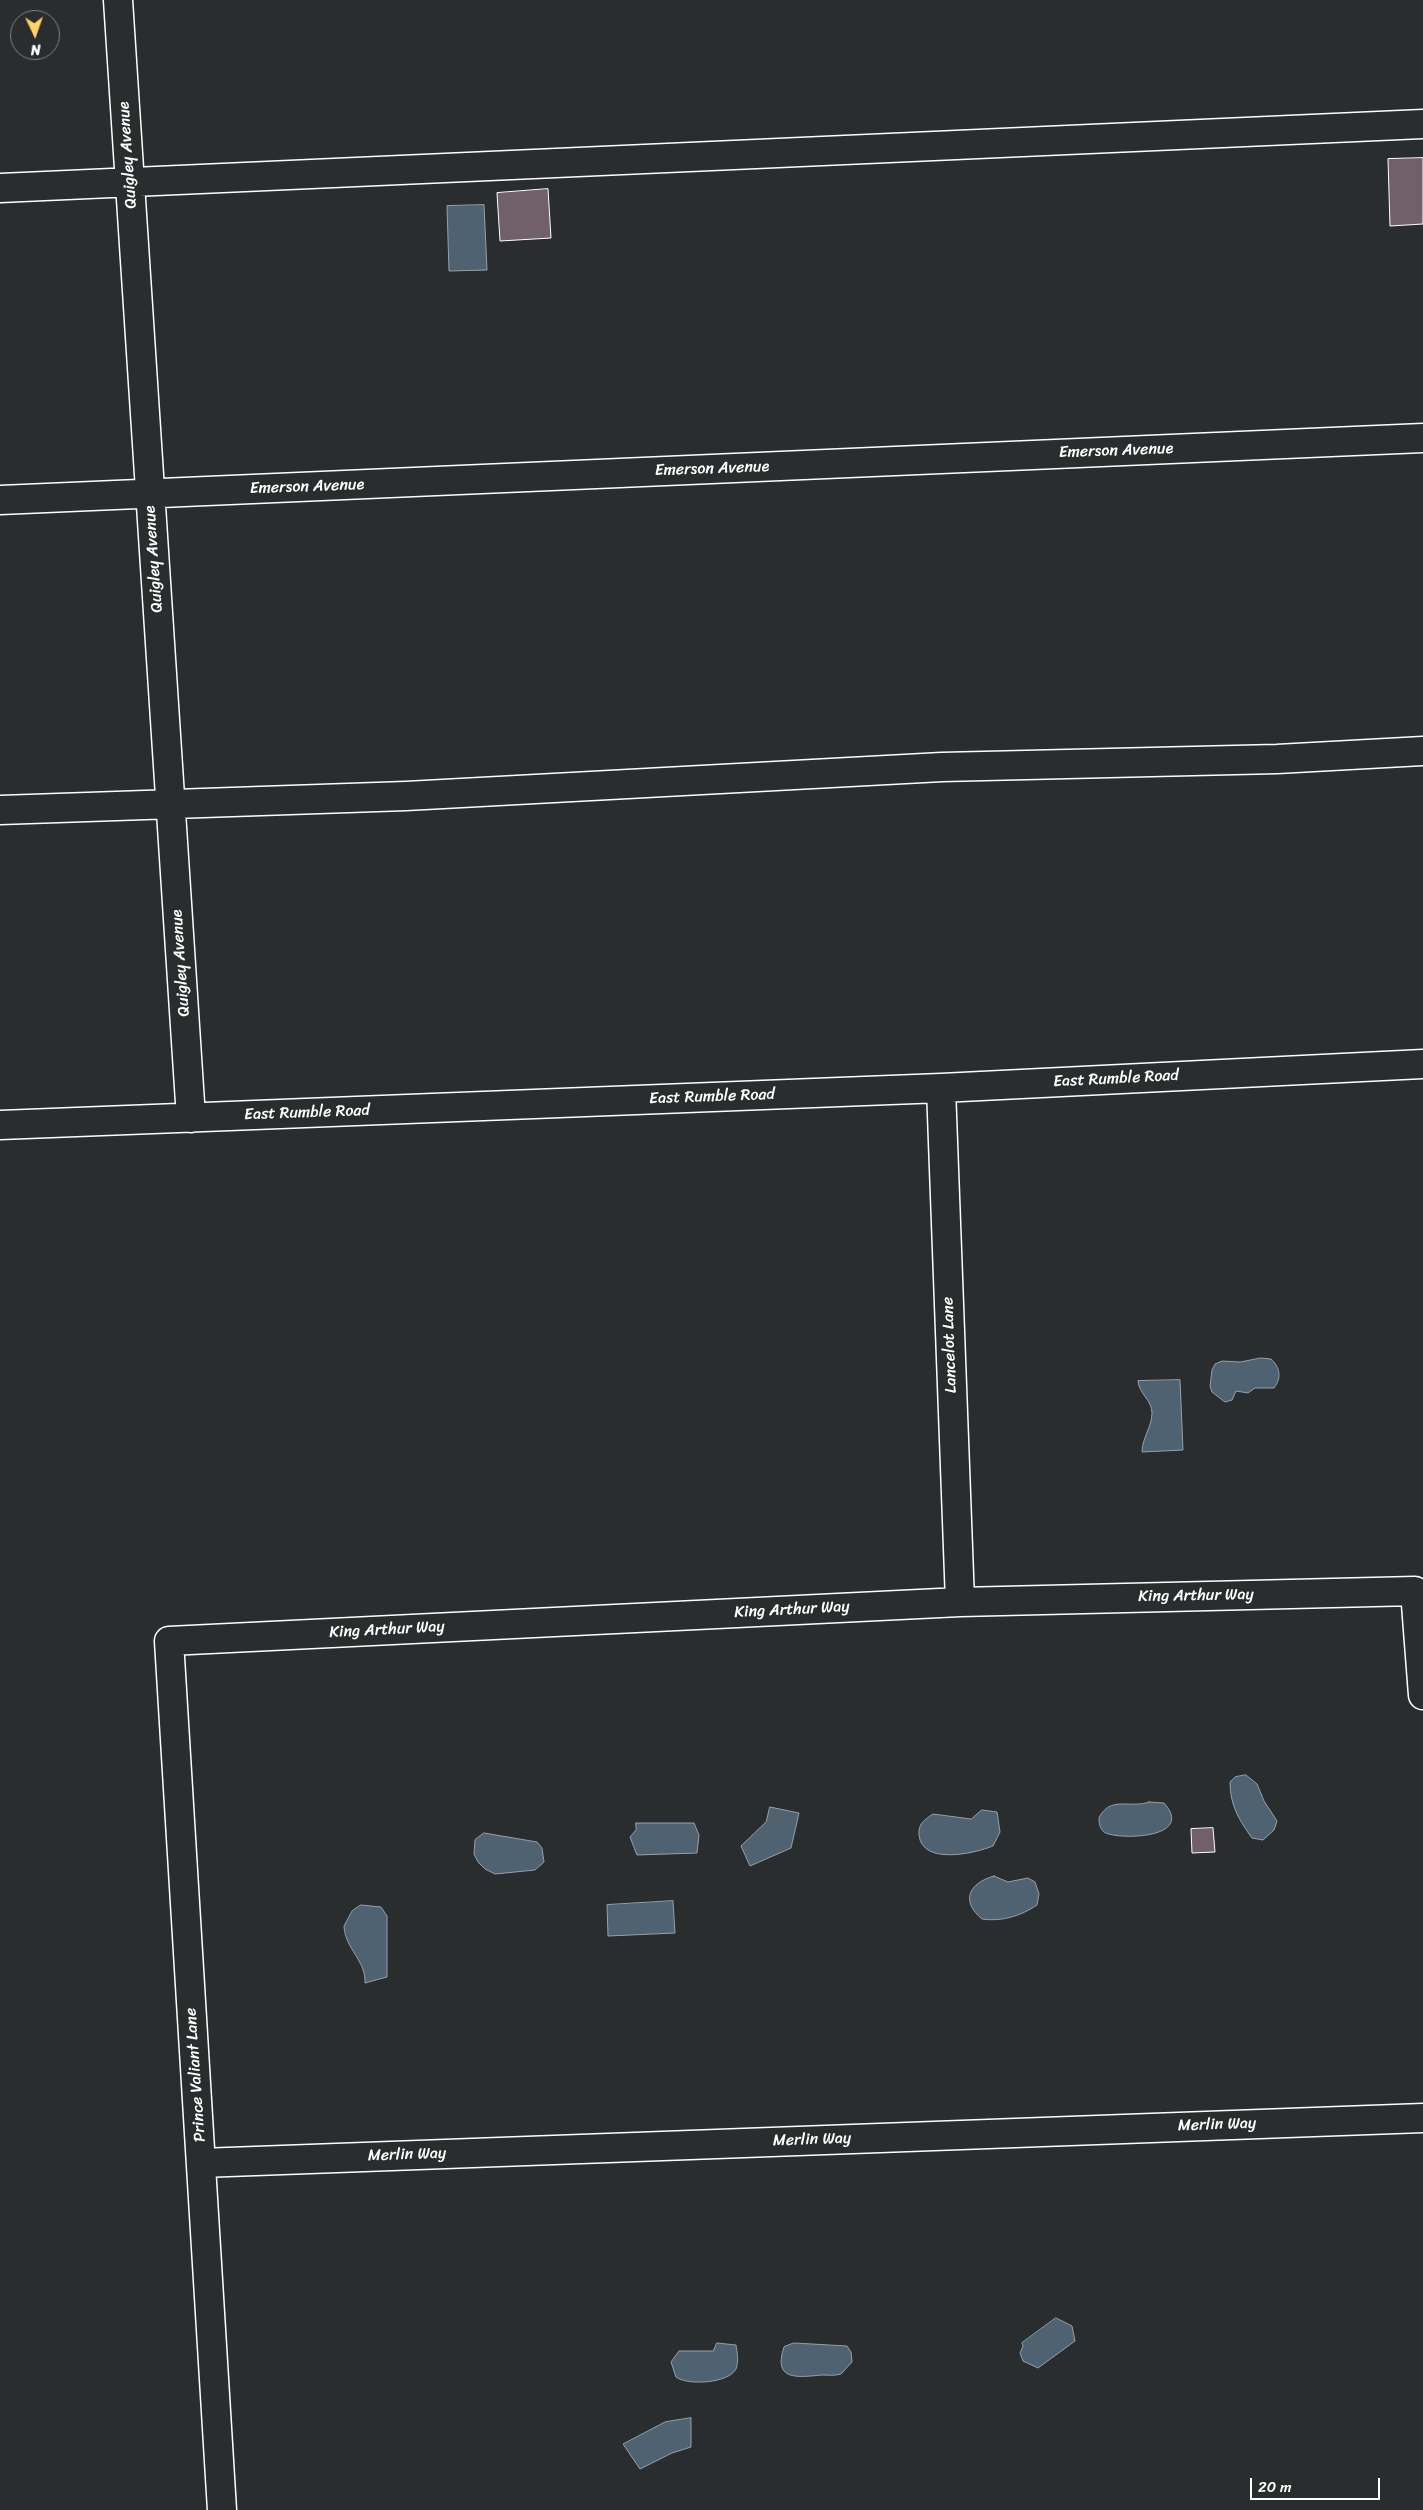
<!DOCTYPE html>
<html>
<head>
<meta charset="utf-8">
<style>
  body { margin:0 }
  #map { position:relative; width:1423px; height:2510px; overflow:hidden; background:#2a2d2e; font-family:Sriracha,sans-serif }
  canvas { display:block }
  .north { position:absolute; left:10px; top:10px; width:50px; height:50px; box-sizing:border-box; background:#2a2d2e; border:1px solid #7f8182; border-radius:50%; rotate:177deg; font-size:14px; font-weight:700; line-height:20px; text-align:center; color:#fff }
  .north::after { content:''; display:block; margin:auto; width:18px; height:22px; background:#ffd166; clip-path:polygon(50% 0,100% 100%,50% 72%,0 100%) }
  .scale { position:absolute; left:1250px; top:2478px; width:130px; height:22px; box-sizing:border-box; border:2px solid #fff; border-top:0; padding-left:6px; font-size:15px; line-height:18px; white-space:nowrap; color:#fff; -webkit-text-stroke:4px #2a2d2e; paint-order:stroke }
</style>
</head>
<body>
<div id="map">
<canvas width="1423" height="2510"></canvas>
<div class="north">N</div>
<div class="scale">20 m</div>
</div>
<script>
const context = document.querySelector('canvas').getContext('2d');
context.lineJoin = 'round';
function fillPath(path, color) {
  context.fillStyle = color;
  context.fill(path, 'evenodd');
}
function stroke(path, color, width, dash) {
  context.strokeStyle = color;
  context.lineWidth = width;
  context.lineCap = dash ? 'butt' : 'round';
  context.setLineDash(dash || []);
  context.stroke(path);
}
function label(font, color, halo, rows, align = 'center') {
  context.font = font + ' Sriracha,sans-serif';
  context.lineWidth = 4;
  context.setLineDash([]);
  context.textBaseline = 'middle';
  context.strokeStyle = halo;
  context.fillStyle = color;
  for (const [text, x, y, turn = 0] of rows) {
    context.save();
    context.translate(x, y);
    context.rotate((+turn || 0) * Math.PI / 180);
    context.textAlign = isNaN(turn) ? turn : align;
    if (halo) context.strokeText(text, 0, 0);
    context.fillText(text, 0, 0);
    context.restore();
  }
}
const water = new Path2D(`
  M484,205L487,270L449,271L447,206Z
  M1261,1358L1271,1359C1280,1367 1282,1378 1274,1388H1255L1248,1393L1236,1391L1232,1400L1225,1402L1212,1392L1210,1386L1212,1370L1215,1364L1222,1361L1240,1362Z
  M1180,1380L1183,1450L1142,1452C1142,1438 1152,1427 1152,1413C1152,1400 1139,1394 1138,1381Z
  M1246,1775L1257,1784L1264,1801L1277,1821L1274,1830L1263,1840L1252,1838C1239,1820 1230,1805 1230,1782L1235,1777Z
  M1149,1802L1164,1803C1197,1840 1114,1840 1104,1832C1100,1829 1099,1823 1099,1818C1110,1795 1131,1809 1149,1802Z
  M770,1807L799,1813L791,1848L750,1866L741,1846L766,1822Z
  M982,1810L997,1812L1000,1832L993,1846C973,1854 922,1865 919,1835C918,1824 924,1820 933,1814L971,1819Z
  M636,1823H694L699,1835L697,1853L637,1855L630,1837L636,1830Z
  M484,1833L537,1842L542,1848L544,1862L535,1870L495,1874L485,1869L478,1862L474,1854L475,1840Z
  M994,1876L1008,1882L1028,1878L1035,1882L1039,1894L1037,1905C1021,1916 1001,1922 982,1919C960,1901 969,1883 994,1876Z
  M673,1901L675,1933L608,1936L607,1905Z
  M361,1905L381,1907L387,1916V1977L365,1983C366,1960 345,1949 344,1926L352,1911Z
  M1056,2318L1072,2326L1075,2341L1038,2368L1023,2361L1020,2353L1023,2346L1022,2343Z
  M717,2343L736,2345C737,2352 739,2361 736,2369C729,2383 688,2386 676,2377L671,2362L679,2351H713Z
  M794,2343L847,2346L851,2352L852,2362L841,2374C834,2376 829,2375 822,2375C799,2377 772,2382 784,2347Z
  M691,2418V2447L672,2453L640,2469L623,2444L665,2422Z`);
fillPath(water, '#4f6272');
stroke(water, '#95a1aa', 1);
const building = new Path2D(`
  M1423,158V224L1390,226L1388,159Z
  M548,189L551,238L500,241L497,193Z
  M1213,1828L1215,1852L1192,1853L1191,1829Z`);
fillPath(building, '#716068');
stroke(building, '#fff', 1);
const minor = new Path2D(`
  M118,0L191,1118
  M0,188L1423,124
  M0,500L1423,438
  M0,810L406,796L942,767L1277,759L1423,751
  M941,1088L960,1602
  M0,1125L941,1088L1423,1064
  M201,2163L1423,2118
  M222,2510L169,1641L960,1602L1415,1591L1423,1695`);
stroke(minor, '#fff', 31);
stroke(minor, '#2a2d2e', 28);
label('16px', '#fff', '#2a2d2e', [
  ["Quigley Avenue",128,155,-94],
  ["Emerson Avenue",1116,451,-2],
  ["Emerson Avenue",712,469,-2],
  ["Emerson Avenue",307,487,-2],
  ["Quigley Avenue",154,559,-94],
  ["Quigley Avenue",181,963,-94],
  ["East Rumble Road",1116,1079,-3],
  ["East Rumble Road",712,1097,-2],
  ["East Rumble Road",307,1113,-2],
  ["Lancelot Lane",950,1345,-92],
  ["King Arthur Way",1196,1596,-1],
  ["King Arthur Way",792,1610,-3],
  ["King Arthur Way",387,1630,-3],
  ["Prince Valiant Lane",196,2075,-94],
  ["Merlin Way",1217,2125,-2],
  ["Merlin Way",812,2140,-2],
  ["Merlin Way",407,2155,-2]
]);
</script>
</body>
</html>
